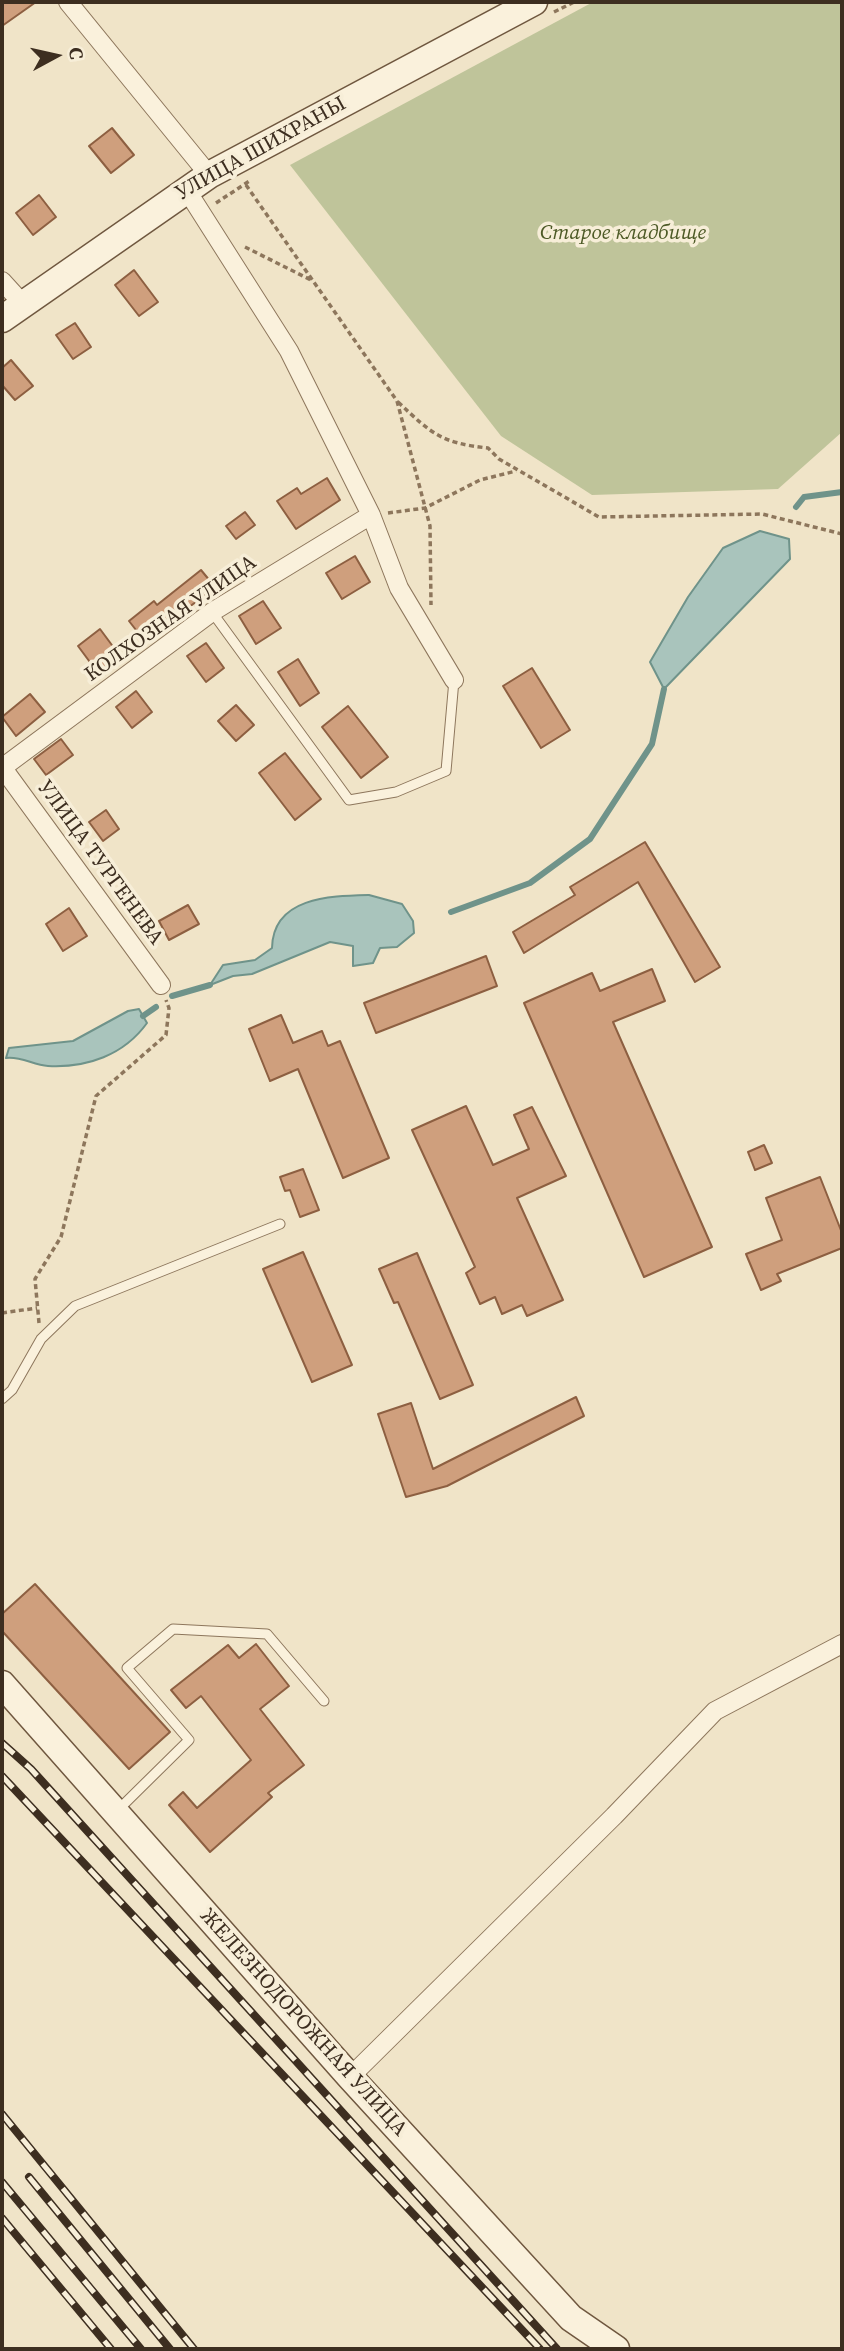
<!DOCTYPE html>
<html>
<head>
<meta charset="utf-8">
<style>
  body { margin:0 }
  #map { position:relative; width:844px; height:2351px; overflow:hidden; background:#f0e4c8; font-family:"Source Serif 4",serif }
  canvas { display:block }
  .frame { position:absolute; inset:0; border:4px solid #3d2e20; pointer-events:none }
  .north { position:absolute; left:21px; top:21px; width:70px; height:70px; -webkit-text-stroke:5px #f7eed8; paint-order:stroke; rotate:82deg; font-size:19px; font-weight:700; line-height:28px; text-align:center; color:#3d2e20 }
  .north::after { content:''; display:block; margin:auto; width:24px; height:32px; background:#3d2e20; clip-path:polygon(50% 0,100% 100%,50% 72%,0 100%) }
</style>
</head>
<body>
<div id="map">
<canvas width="844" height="2351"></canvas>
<div class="frame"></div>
<div class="north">С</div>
</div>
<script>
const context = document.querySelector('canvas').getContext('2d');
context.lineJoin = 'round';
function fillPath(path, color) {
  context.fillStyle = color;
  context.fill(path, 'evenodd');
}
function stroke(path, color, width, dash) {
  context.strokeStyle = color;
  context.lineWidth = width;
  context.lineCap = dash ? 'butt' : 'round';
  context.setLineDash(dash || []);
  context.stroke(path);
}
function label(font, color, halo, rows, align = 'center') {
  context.font = font + ' "Source Serif 4",serif';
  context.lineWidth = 7;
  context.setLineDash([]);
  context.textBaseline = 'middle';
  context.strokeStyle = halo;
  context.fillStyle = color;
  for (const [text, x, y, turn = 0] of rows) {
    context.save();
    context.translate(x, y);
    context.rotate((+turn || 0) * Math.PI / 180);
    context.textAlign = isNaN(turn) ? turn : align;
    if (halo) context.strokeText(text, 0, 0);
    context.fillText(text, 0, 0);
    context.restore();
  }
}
fillPath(new Path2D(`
  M593,2H842V432L778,489L592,495L501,436L290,165Z`), '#bfc49a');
const water = new Path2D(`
  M760,531L789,539L790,559L664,689L650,662L688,597L723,548Z
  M369,895L402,904L413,921L414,933L397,947L380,948L373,963L353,966V946L330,942L252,974L233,976L210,985L223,965L255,960L272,948C273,897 330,896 369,895Z
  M139,1009L147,1023C124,1055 87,1068 48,1066C33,1065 21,1056 6,1058L9,1048L73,1041L128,1011Z`);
fillPath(water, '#a9c4bc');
stroke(water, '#6f938a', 2);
stroke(new Path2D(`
  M796,507L804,497L842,492
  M451,912L530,883L590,839L652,744L664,689
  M172,996L210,985
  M143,1016L156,1007`), '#6f938a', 6);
const building = new Path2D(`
  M2,2H36L2,26Z
  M112,128L134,155L111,173L89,146Z
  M39,195L56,217L33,235L16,213Z
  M134,270L158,302L139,316L115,285Z
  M75,323L91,347L73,359L56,335Z
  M11,360L33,386L15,400L2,385V368Z
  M327,478L340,500L296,529L277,501L297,488L301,494Z
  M245,512L255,525L236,539L226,526Z
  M355,556L370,582L342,599L326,573Z
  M201,570L215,587L188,608L185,605L143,639L129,621L154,601L157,605Z
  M263,601L281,628L256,644L239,616Z
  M100,629L120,656L98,673L78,646Z
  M206,643L224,668L206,682L187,656Z
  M298,659L319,693L300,706L278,672Z
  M532,668L570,730L541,748L503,686Z
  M136,691L152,712L132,728L116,707Z
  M30,694L45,712L16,736L2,717Z
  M236,705L254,725L236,741L218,721Z
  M348,706L388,757L361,778L322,727Z
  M61,739L73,755L46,775L34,759Z
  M285,753L321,799L295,820L259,773Z
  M106,810L119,829L103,841L89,822Z
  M645,842L720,967L695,982L638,882L524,953L513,932L575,895L570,887Z
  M188,905L199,924L169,940L159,921Z
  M69,908L87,936L63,951L46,924Z
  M486,956L497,986L376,1033L364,1003Z
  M652,969L665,1001L613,1022L712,1247L644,1277L524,1003L592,973L600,991Z
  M281,1015L293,1043L322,1031L328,1046L340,1041L389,1158L343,1178L298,1069L270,1081L249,1029Z
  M466,1106L493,1165L529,1149L514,1115L532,1107L566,1176L517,1198L563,1300L527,1316L522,1305L502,1314L495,1297L480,1304L466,1273L475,1267L412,1130Z
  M764,1145L772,1163L755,1170L748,1152Z
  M303,1169L319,1210L300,1217L290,1190L285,1191L280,1177Z
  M820,1177L842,1233V1248L777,1274L781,1281L761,1290L746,1254L782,1240L766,1198Z
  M303,1252L352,1365L312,1382L263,1269Z
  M417,1253L473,1385L440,1399L398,1302L394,1303L379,1269Z
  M576,1397L584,1416L447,1486L406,1497L378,1414L411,1403L433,1469Z
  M35,1584L170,1732L129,1769L2,1631V1614Z
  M256,1644L289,1686L260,1709L304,1765L268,1793L272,1797L210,1852L169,1805L183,1792L197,1808L251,1760L201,1696L186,1708L171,1690L228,1645L239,1658Z`);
fillPath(building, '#cf9f7d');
stroke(building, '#8d5f41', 2);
const lane = new Path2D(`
  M212,612L349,800L396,792L446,771L454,680
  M2,1399L12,1390L41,1339L75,1306L280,1224
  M117,1811L189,1740L127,1668L173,1629L267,1634L324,1701`);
const street = new Path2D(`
  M68,2L209,175
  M186,189L289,351L371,515L399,588L454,680
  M2,281L22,303
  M2,767L161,985
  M2,768L212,612L371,515
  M350,2077L614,1816L715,1711L842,1644`);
const secondary = new Path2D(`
  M2,319L209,175L534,2
  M2,1684L350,2077L571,2318L616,2349`);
stroke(lane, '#8d765c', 11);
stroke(street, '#8d765c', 20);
stroke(secondary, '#6f573f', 29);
stroke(new Path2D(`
  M554,12L574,2
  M246,185L397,401L430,526L431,605
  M216,203L251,180
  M245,247L313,281
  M398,402C432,434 441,443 488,448L499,459L599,517L762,514L842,534
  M388,513L425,508L480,480L516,471
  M2,1313L37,1308
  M39,1323L35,1279L61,1237L96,1096L166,1035L169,1008L166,1000`), '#8d765c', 3.5, [5, 3.5]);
stroke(lane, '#faf1dc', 9);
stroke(street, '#faf1dc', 18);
stroke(secondary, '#faf1dc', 26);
const rail = new Path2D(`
  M2,1743L31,1769L557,2349
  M2,1776L540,2349
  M2,2114L194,2349
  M29,2177L170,2349
  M2,2182L141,2349
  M2,2218L111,2349`);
stroke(rail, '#3d2e20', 8);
stroke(rail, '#f7eed8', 5, [16]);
label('21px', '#3d2e20', '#f7eed8', [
  ["УЛИЦА ШИХРАНЫ",261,149,-29],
  ["КОЛХОЗНАЯ УЛИЦА",171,619,-35],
  ["УЛИЦА ТУРГЕНЕВА",100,863,54],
  ["ЖЕЛЕЗНОДОРОЖНАЯ УЛИЦА",303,2023,48]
]);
label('italic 21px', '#4d5a26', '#f7eed8', [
  ["Старое кладбище",623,234]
]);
</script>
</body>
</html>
